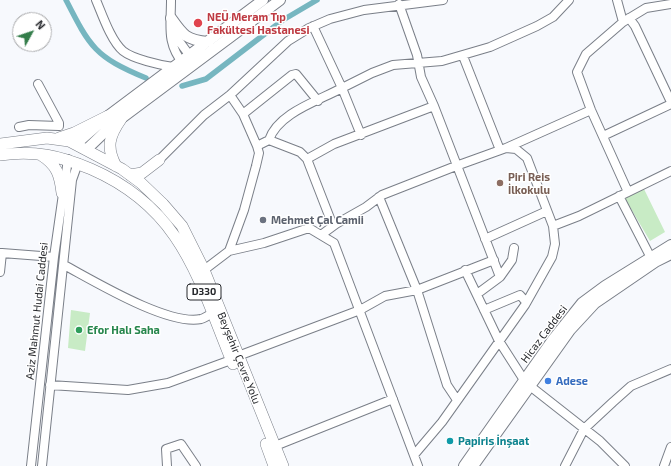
<!DOCTYPE html>
<html>
<head>
<meta charset="utf-8">
<style>
  body { margin:0 }
  #map { position:relative; width:671px; height:466px; overflow:hidden; background:#f7f9fd; font-family:"Exo 2",sans-serif }
  canvas { display:block }
  .north { position:absolute; left:12px; top:12px; width:40px; height:40px; box-sizing:border-box; background:#fff; border:1px solid #a8a9ab; border-radius:50%; rotate:50deg; font-size:11px; font-weight:700; line-height:16px; text-align:center; color:#26282c }
  .north::after { content:''; display:block; margin:auto; width:14px; height:18px; background:#347d4a; clip-path:polygon(50% 0,100% 100%,50% 72%,0 100%) }
</style>
</head>
<body>
<div id="map">
<canvas width="671" height="466"></canvas>
<div class="north">N</div>
</div>
<script>
const context = document.querySelector('canvas').getContext('2d');
context.lineJoin = 'round';
function fillPath(path, color) {
  context.fillStyle = color;
  context.fill(path, 'evenodd');
}
function stroke(path, color, width, dash) {
  context.strokeStyle = color;
  context.lineWidth = width;
  context.lineCap = dash ? 'butt' : 'round';
  context.setLineDash(dash || []);
  context.stroke(path);
}
function label(font, color, halo, rows, align = 'center') {
  context.font = font + ' "Exo 2",sans-serif';
  context.lineWidth = 3;
  context.setLineDash([]);
  context.textBaseline = 'middle';
  context.strokeStyle = halo;
  context.fillStyle = color;
  for (const [text, x, y, turn = 0] of rows) {
    context.save();
    context.translate(x, y);
    context.rotate((+turn || 0) * Math.PI / 180);
    context.textAlign = isNaN(turn) ? turn : align;
    if (halo) context.strokeText(text, 0, 0);
    context.fillText(text, 0, 0);
    context.restore();
  }
}
fillPath(new Path2D(`
  M644,189L665,232L650,241L624,197Z
  M71,310L90,313L85,351L68,348Z`), '#c8ebc5');
stroke(new Path2D(`
  M66,0C90,47 95,57 146,78
  M182,86L206,79L283,20L317,0`), '#76b6c0', 5.5);
const minor = new Path2D(`
  M96,0C102,14 111,41 123,51C133,59 160,65 173,67
  M171,0C171,27 166,43 184,65
  M617,0L623,22
  M399,4L417,55L421,77L434,106L500,277L477,294
  M629,18L635,26L671,102
  M173,25L176,37L193,60
  M313,26L342,88L372,73L393,65L442,61L490,47L537,26L553,17L569,0
  M463,56L500,150
  M230,95L243,114L257,146L269,140L300,152L307,159L334,144L434,106
  M243,114L292,75L296,74L318,101
  M19,127L29,125L59,126V123L38,84
  M603,136L671,104
  M269,140C278,113 318,101 342,88L361,135
  M506,148L591,110
  M307,159L333,226
  M159,160L204,115L230,95L288,41L309,28L330,19L364,10L443,0
  M628,192L591,110L577,72L586,54L623,22L646,8L671,4
  M619,196L650,256
  M379,197L417,290L494,260
  M553,226L579,216L671,171
  M321,235L336,224L366,207L382,195L456,166L506,148L516,149L527,158L553,226L555,244L552,257L525,305L442,422L414,455
  M485,239L547,211
  M229,251L264,243L309,228L334,243L418,466
  M0,253H2L0,272
  M2,253L54,257
  M64,265C94,281 168,326 201,319C205,318 209,315 212,313
  M204,270L229,251L244,210L256,166L259,153L257,146
  M465,270L499,341L524,380
  M500,277L512,260L514,248
  M484,310L520,295L526,302
  M238,356L360,310L385,296L417,290L447,385L457,400
  M50,385L128,390L168,383L231,360
  M530,386L600,441L625,466
  M275,446L393,399
  M31,466L54,257L68,159
  M42,466L72,180L78,163
  M167,466L166,449L181,444L196,466
  M565,466L584,429L613,402L631,386L671,369
  M664,466L671,447`);
const major = new Path2D(`
  M171,18C183,35 186,40 208,42
  M76,144L108,116L263,0
  M87,149L111,126L280,0
  M464,466L554,338L582,303L605,286L671,245
  M473,466L570,330L595,303L655,262L671,254`);
const highway = new Path2D(`
  M59,138L74,133L108,116
  M0,144L47,138L69,141L122,169L141,183L163,204L182,226L204,270L283,466
  M0,155C35,150 60,156 91,169C183,209 198,279 233,364
  M41,155C57,165 60,175 62,193
  M116,166C106,147 109,136 121,119
  M130,175L142,173L159,160
  M266,444L274,466`);
stroke(minor, '#7a7f88', 10);
stroke(major, '#7a7f88', 12);
stroke(highway, '#7a7f88', 12);
stroke(minor, '#fff', 8);
stroke(major, '#fff', 10);
stroke(highway, '#fff', 11);
for (const [x, y, r, color] of [
  [198,23,5,"#e0444e"],
  [500,183,4,"#8d6e63"],
  [263,220,4,"#6b7280"],
  [79,330,4,"#2e9e5b"],
  [548,381,4,"#3f7fe0"],
  [450,441,4,"#0f9aa8"]
]) {
  const dot = new Path2D();
  dot.arc(x, y, r, 0, 2 * Math.PI);
  context.fillStyle = color;
  context.fill(dot);
  stroke(dot, '#fff', 1.5);
}
for (const [x, y, w] of [
  [204,292,34]
]) {
  const box = new Path2D();
  box.roundRect(x - w / 2, y - 8, w, 16, 3);
  context.fillStyle = '#fff';
  context.fill(box);
  stroke(box, '#26282c', 1);
}
label('bold 10px', '#26282c', null, [
  ["D330",204,292]
]);
label('bold 11px', '#be3a42', '#fff', [
  ["NEÜ Meram Tıp",207,17],
  ["Fakültesi Hastanesi",207,30]
], 'left');
label('bold 11px', '#785e54', '#fff', [
  ["Piri Reis",508,177],
  ["İlkokulu",508,190]
], 'left');
label('bold 11px', '#5b616d', '#fff', [
  ["Mehmet Çal Camii",271,220]
], 'left');
label('11px', '#26282c', '#fff', [
  ["Aziz Mahmut Hudai Caddesi",37,311,-84],
  ["Hicaz Caddesi",544,334,-53],
  ["Beyşehir Çevre Yolu",239,358,68]
]);
label('bold 11px', '#27864d', '#fff', [
  ["Efor Halı Saha",87,330]
], 'left');
label('bold 11px', '#366cbe', '#fff', [
  ["Adese",556,381]
], 'left');
label('bold 11px', '#0d838f', '#fff', [
  ["Papiris İnşaat",458,441]
], 'left');
</script>
</body>
</html>
